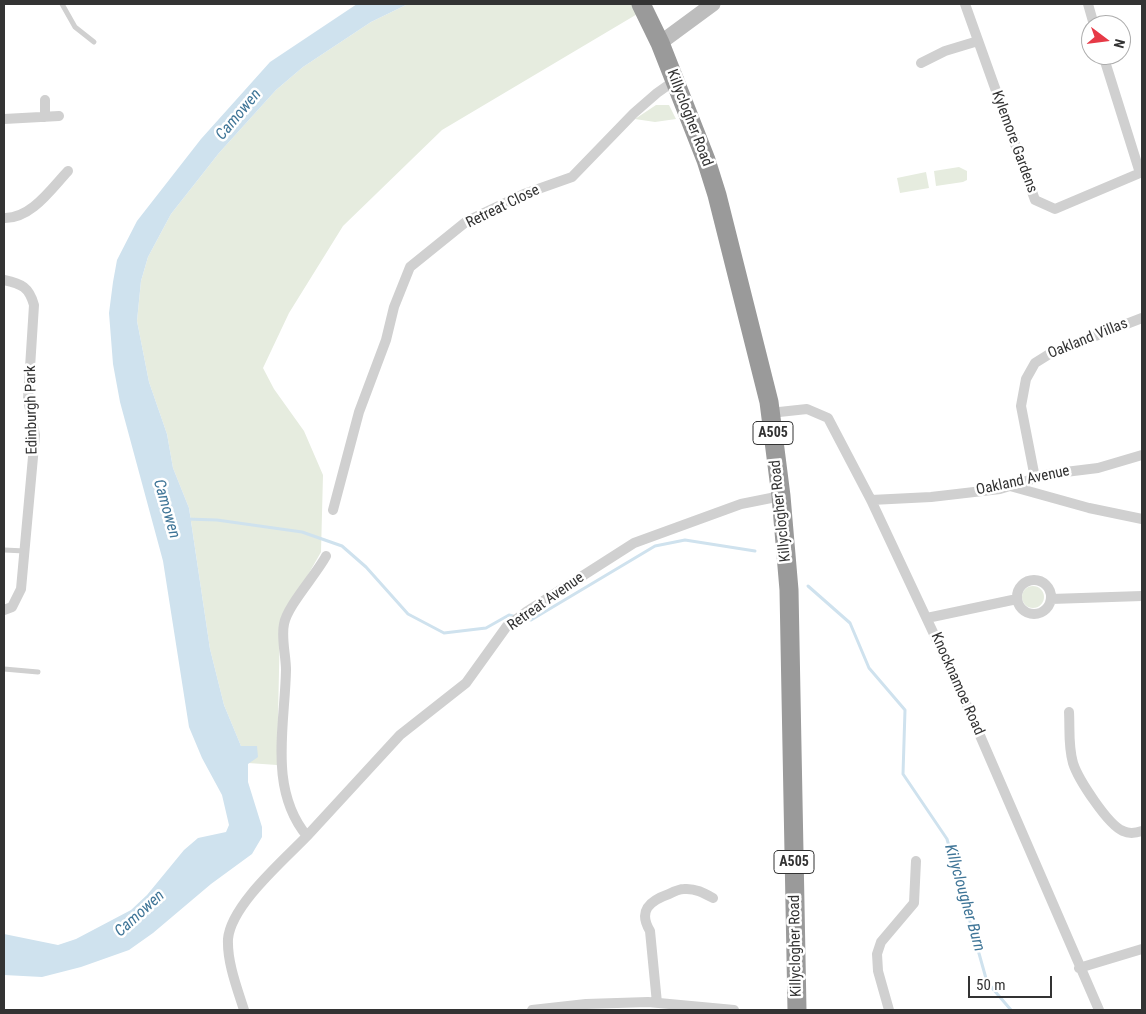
<!DOCTYPE html>
<html>
<head>
<meta charset="utf-8">
<style>
  body { margin:0 }
  #map { position:relative; width:1146px; height:1014px; overflow:hidden; background:#fff; font-family:"Roboto Condensed",sans-serif }
  canvas { display:block }
  .frame { position:absolute; inset:0; border:5px solid #333; pointer-events:none }
  .north { position:absolute; left:1081px; top:15px; width:50px; height:50px; box-sizing:border-box; background:#fff; border:1px solid #adadad; border-radius:50%; rotate:105deg; font-size:14px; font-weight:700; line-height:20px; text-align:center; color:#333 }
  .north::after { content:''; display:block; margin:auto; width:18px; height:22px; background:#e63946; clip-path:polygon(50% 0,100% 100%,50% 72%,0 100%) }
  .scale { position:absolute; left:968px; top:976px; width:84px; height:22px; box-sizing:border-box; border:2px solid #333; border-top:0; padding-left:6px; font-size:15px; line-height:18px; white-space:nowrap; color:#333; -webkit-text-stroke:4px #fff; paint-order:stroke }
</style>
</head>
<body>
<div id="map">
<canvas width="1146" height="1014"></canvas>
<div class="frame"></div>
<div class="north">N</div>
<div class="scale">50 m</div>
</div>
<script>
const context = document.querySelector('canvas').getContext('2d');
context.lineJoin = 'round';
function fillPath(path, color) {
  context.fillStyle = color;
  context.fill(path, 'evenodd');
}
function stroke(path, color, width, dash) {
  context.strokeStyle = color;
  context.lineWidth = width;
  context.lineCap = dash ? 'butt' : 'round';
  context.setLineDash(dash || []);
  context.stroke(path);
}
function label(font, color, halo, rows, align = 'center') {
  context.font = font + ' "Roboto Condensed",sans-serif';
  context.lineWidth = 5;
  context.setLineDash([]);
  context.textBaseline = 'middle';
  context.strokeStyle = halo;
  context.fillStyle = color;
  for (const [text, x, y, turn = 0] of rows) {
    context.save();
    context.translate(x, y);
    context.rotate((+turn || 0) * Math.PI / 180);
    context.textAlign = isNaN(turn) ? turn : align;
    if (halo) context.strokeText(text, 0, 0);
    context.fillText(text, 0, 0);
    context.restore();
  }
}
fillPath(new Path2D(`
  M408,4H641L644,10L442,130L343,226L289,313L263,368L274,389L304,431L323,475L321,552L280,624L277,765L248,763L224,705L210,649L189,508L173,468L167,434L149,382L137,321L141,281L148,257L171,214L219,153L276,90L303,67L371,22Z
  M656,105H669L676,119L655,122L635,119Z
  M959,167L967,171V180L963,182L936,186L934,171Z
  M926,172L929,188L900,193L897,178Z
  M1022 597a11 11 0 1 1 22 0a11 11 0 1 1-22 0Z`), '#e6ecdf');
fillPath(new Path2D(`
  M357,4H408L371,22L303,67L276,90L219,153L171,214L148,257L141,281L137,321L149,382L167,434L173,468L189,508L210,649L224,705L241,746H257L258,757L248,764V782L262,827V837L252,854L211,884L153,933L129,950L81,967L42,977L4,975V934L58,945L76,939L131,910L147,895L184,850L198,838L226,832L229,825L222,795L202,758L189,727L163,561L120,402L113,364L109,313L113,282L117,260L137,221L201,139L270,62Z`), '#cfe2ee');
stroke(new Path2D(`
  M186,519L217,520L302,532L342,546L366,567L408,614L444,633L486,628L509,615L517,617
  M808,586L850,623L869,668L905,710L903,774L947,839L987,982L1011,1010
  M523,618L531,620L655,546L685,540L755,551`), '#cfe2ee', 3);
stroke(new Path2D(`
  M62,4L75,27L94,42
  M4,550L25,551
  M4,669L38,672`), '#d0d0d0', 5);
stroke(new Path2D(`
  M965,4L1035,200L1055,209L1140,173L1103,55
  M1088,4L1094,25
  M921,63L945,51L978,41
  M45,100V117
  M4,119L59,116
  M4,218C31,219 51,189 68,171
  M4,280C22,284 29,287 34,305L28,399L35,435L21,589L12,607L4,610
  M770,413L807,409L828,418L871,500L962,694L1099,1010
  M1035,478L1021,406L1026,379L1035,363L1051,353L1142,318
  M1010,486L1089,508L1142,519
  M871,500L931,497L1000,489L1049,474L1098,468L1142,455
  M333,510L359,412L386,340L394,307L410,267L467,221L524,194L572,177L634,113L657,93L674,81
  M326,556C316,575 287,606 284,624C281,638 286,656 286,670C285,725 268,789 307,836L400,735L466,683L507,626L526,612L634,543L741,504L781,496
  M1017 597a17 17 0 1 1 34 0a17 17 0 1 1-34 0Z
  M1051,599L1142,596
  M927,618L1017,599
  M1069,712C1070,729 1068,746 1073,763C1078,779 1108,825 1123,831C1129,834 1136,833 1142,831
  M1079,968L1142,949
  M657,1003L650,931C638,911 649,901 669,894C673,892 679,889 684,889C695,888 704,893 713,898
  M244,1010C237,988 227,962 228,939C231,905 284,860 307,836
  M532,1010L586,1004L648,1002L734,1010
  M889,1010L878,971L877,954L881,942L914,903L916,861`), '#d0d0d0', 10);
stroke(new Path2D(`
  M660,43L713,4`), '#bdbdbd', 15);
stroke(new Path2D(`
  M641,4L660,43L706,160L717,195L769,402L781,496L789,590L797,1010`), '#9a9a9a', 19);
for (const [x, y, w] of [
  [773,433,40],
  [794,862,40]
]) {
  const box = new Path2D();
  box.roundRect(x - w / 2, y - 11.5, w, 23, 4);
  context.fillStyle = '#fff';
  context.fill(box);
  stroke(box, '#333', 1);
}
label('bold 14px', '#333', null, [
  ["A505",773,433],
  ["A505",794,862]
]);
label('15px', '#333', '#fff', [
  ["Killyclogher Road",689,118,69],
  ["Kylemore Gardens",1014,142,70],
  ["Retreat Close",503,207,-26],
  ["Oakland Villas",1088,339,-22],
  ["Edinburgh Park",32,410,-91],
  ["Oakland Avenue",1023,481,-12],
  ["Killyclogher Road",781,511,-96],
  ["Retreat Avenue",546,602,-35],
  ["Knocknamoe Road",957,684,66],
  ["Killyclogher Road",796,946,-91]
]);
label('italic 16px', '#3f7597', '#fff', [
  ["Camowen",239,115,-50],
  ["Camowen",166,509,74],
  ["Killyclougher Burn",964,898,74],
  ["Camowen",140,914,-42]
]);
</script>
</body>
</html>
